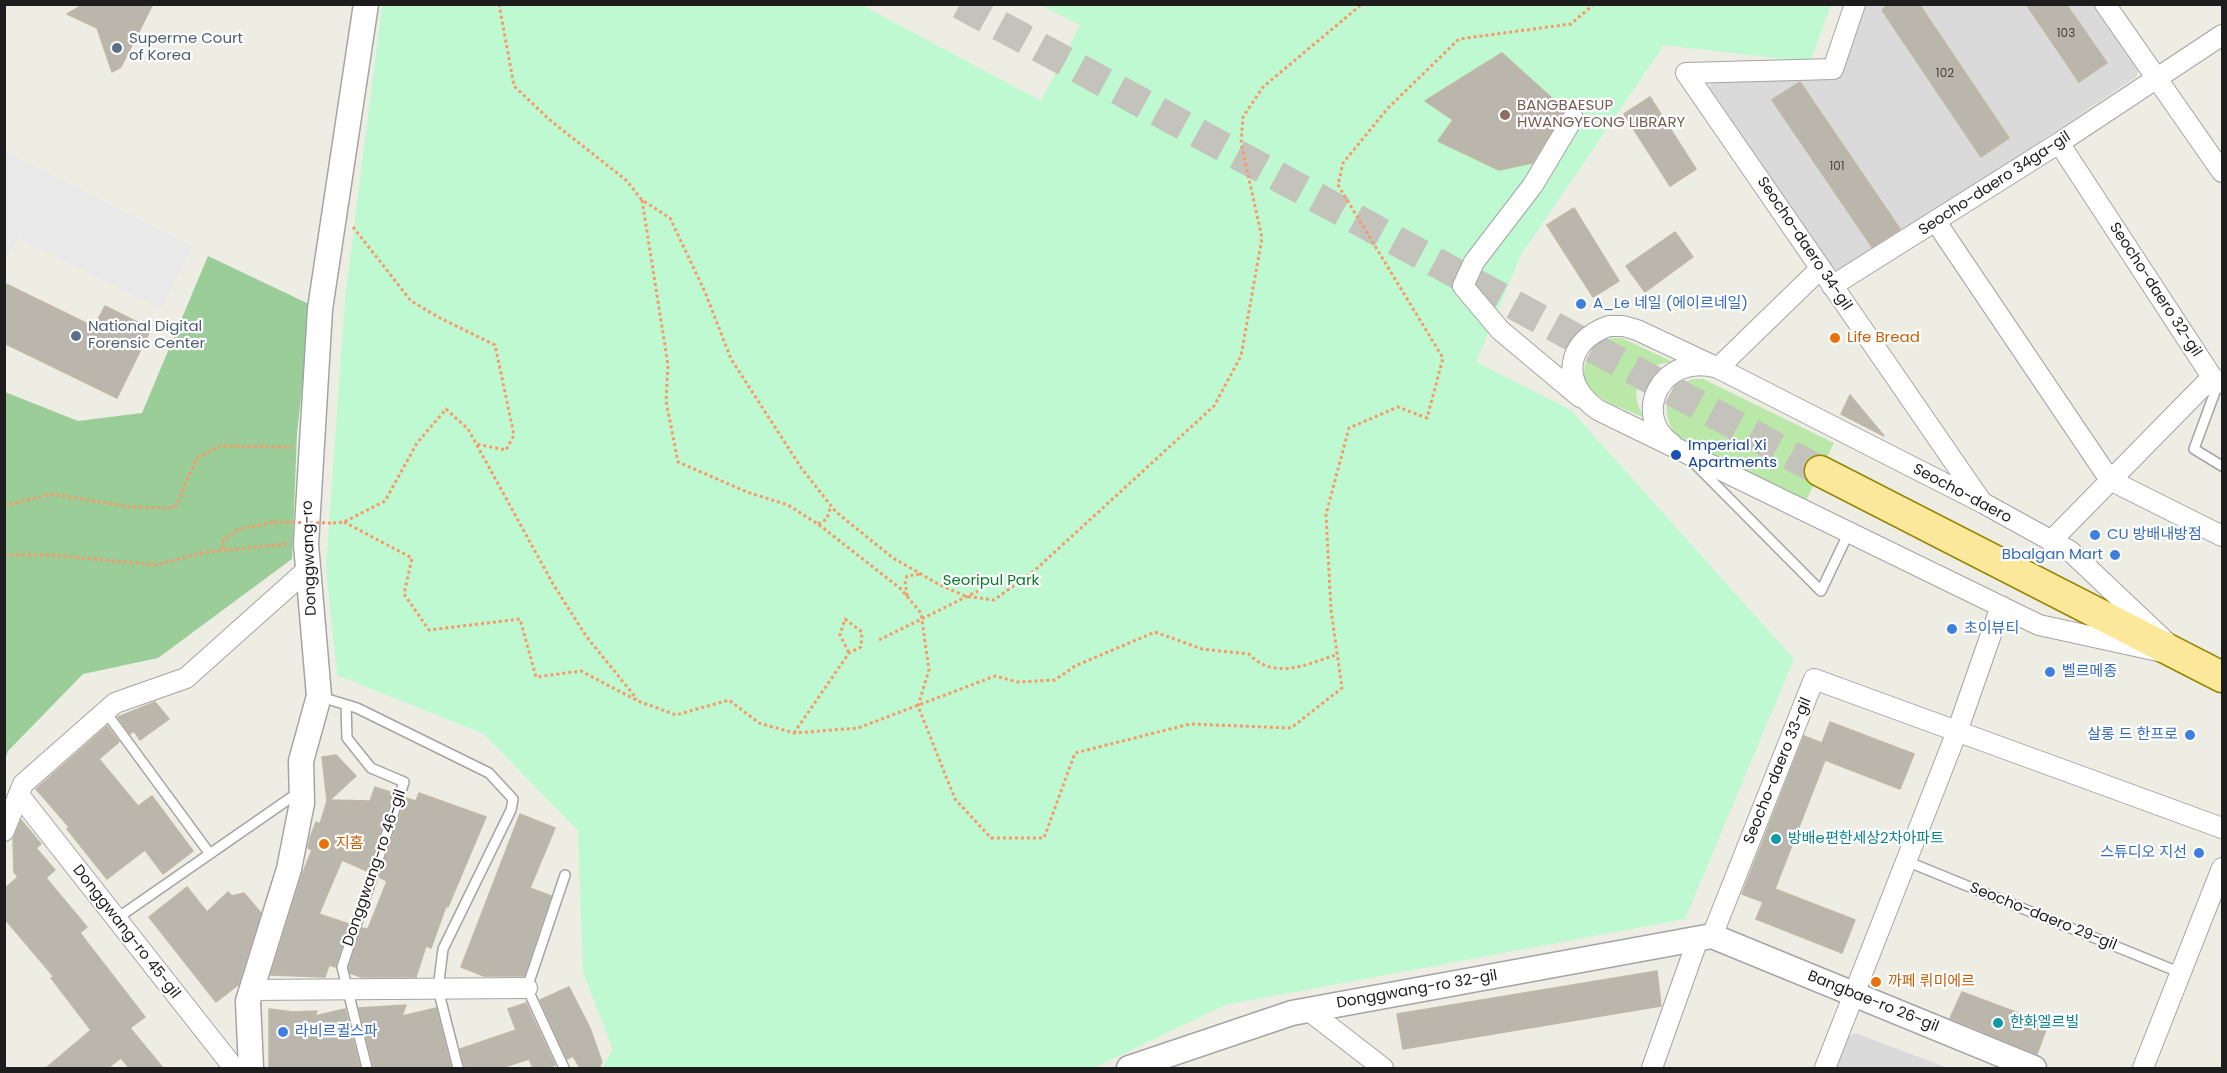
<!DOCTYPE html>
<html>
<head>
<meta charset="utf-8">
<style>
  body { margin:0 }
  #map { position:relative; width:2227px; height:1073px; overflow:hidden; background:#eeede3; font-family:Poppins,sans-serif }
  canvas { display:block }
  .frame { position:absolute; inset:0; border:6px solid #1d1d1d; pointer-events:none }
</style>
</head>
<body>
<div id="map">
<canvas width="2227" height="1073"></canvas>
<div class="frame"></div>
</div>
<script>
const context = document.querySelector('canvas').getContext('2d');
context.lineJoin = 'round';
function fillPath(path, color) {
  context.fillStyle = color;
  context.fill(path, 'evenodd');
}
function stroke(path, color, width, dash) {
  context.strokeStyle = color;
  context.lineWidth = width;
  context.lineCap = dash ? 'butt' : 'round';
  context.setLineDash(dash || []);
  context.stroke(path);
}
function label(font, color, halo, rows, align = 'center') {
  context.font = font + ' Poppins,"Noto Sans KR",sans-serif';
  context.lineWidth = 4.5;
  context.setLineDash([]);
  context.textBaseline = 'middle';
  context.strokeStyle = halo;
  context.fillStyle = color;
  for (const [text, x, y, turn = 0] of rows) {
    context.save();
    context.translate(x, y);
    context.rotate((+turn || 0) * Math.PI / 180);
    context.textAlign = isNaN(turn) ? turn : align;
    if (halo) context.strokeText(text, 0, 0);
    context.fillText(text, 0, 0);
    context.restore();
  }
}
fillPath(new Path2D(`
  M1863,5H2099L2139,63L2137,76L1849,272L1833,269L1709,87L1714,78L1839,77Z
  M1855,1033L1948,1068H1831L1843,1039Z`), '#dbdada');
fillPath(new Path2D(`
  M1612,338H1622L1673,362C1640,363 1626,392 1645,418C1630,411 1607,404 1594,393C1572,374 1590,345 1612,338Z
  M1693,379H1703L1834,443L1806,501L1676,435C1659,412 1666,388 1693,379Z`), '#b9e8a8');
fillPath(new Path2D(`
  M208,256L311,305L297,434L292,559L158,658L83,674L8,751L5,760V392L78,421L142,413Z`), '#9bcd98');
fillPath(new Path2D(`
  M382,5H862L1041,101L1080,25L1040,5H1831L1810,62L1664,45L1521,255L1476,362L1571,410L1794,659L1685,919L1225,1005L1094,1068H602L613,1050L583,972L578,831L484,734L337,675L326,568L345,298Z`), '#bff9d1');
fillPath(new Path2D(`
  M4,151L192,246L161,309L19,237L5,261Z`), '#e9e9e9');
const building = new Path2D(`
  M84,4H153L121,67L112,72L97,28L67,14Z
  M1889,4H1919L2009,138L1981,157L1882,10Z
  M2026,4H2066L2107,63L2079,82Z
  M1502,53L1565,110L1532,163L1499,170L1438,141L1453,120L1425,101Z
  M1800,82L1900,229L1872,247L1772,100Z
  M1650,97L1696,169L1670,186L1624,114Z
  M1574,208L1619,281L1593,297L1547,225Z
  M1675,232L1693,257L1645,292L1626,266Z
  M4,283L94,327L105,306L151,329L117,398L4,343Z
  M1850,395L1884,436L1841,414Z
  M155,702L169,719L140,740L134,731L130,734L118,717Z
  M1830,722L1914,754L1900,789L1825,760L1775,889L1855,920L1842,953L1756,919L1763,902L1742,894L1804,736L1822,743Z
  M107,726L119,742L99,759L138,806L152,796L193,851L163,874L145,850L107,879L67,829L69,827L36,789Z
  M336,755L356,776L330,800L370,801L375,787L393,793L367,871L342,860L319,914L349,924L335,967L329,965L325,977L271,975L303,872L312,850L308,848L310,838L316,822L320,824L327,801L322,757Z
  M419,793L486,817L448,907L446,906L431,948L426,946L416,977H361L350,973L349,967L362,928L368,929L387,881L379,877L406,798L416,801Z
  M520,814L555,828L530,888L551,896L524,976H484L461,967Z
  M21,820L41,844L36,848L55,870L46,878L87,927L80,933L145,1017L130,1028L163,1068H129L121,1058L108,1068H46L91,1030L51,978L54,977L4,918V889L18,877L14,872L13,839Z
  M187,887L207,912L228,892L232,896L244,893L261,913L238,985L216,1002L149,917Z
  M1657,971L1661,1006L1403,1049L1397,1014Z
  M569,987L590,1028L602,1062L599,1068H580L573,1056L567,1059L540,1000Z
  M1962,992L2048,1024L2037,1054L1950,1018Z
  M526,1003L555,1065L548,1068H533L529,1059L501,1068H465L460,1049L516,1030L508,1009Z
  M406,1005L402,1016L436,1008L451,1068H374L359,1008Z
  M269,1009L293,1012L317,1011L315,1016L345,1009L360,1068H269Z`);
fillPath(building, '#bbb6ac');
stroke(building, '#c0b7a5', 1.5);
stroke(new Path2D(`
  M960,4L1820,471`), '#c4c3bb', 30, [30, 15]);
const service = new Path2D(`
  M2219,381L2194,449L2222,466
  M1694,463L1821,591L1849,532
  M321,697L357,708L489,773L513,799L511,810L443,949L438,989L458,1068
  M346,705L347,738L371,768L404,782L342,967L367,1068
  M105,711L210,854
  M1906,861L2181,973
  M116,919L299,792
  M564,1068L527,988L565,875`);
const minor = new Path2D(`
  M2105,4L2222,172
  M1686,73L1981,501
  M1686,73L1833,69L1855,4
  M1573,118L1533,185L1474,262L1463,286L1500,330L1580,397
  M2059,143L2212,377L2222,383
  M1936,222L2110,480L2222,536
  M1832,286L2059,143L2222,35
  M1609,326H1623L1637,330L1718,368L1983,503L2070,551L2181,656L2039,625L1598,410C1560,384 1565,341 1609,326Z
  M1672,444C1631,417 1660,351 1718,368L1821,268
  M2051,541L2212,377
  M19,795L234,1068
  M4,831L23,784L115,703L186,678L308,569
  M1712,936L1814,679L2222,828
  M251,990L527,988
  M1308,1010L1383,1068
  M1652,1068L1698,939
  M1825,1068L1958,729L2001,606
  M2143,1068L2222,868`);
const tertiary = new Path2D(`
  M251,1068L248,1001L289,869L302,803L301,761L319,696L306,544L320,309L366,4
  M1129,1068L1292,1013L1712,936L2034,1068`);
const primary = new Path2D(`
  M1820,471L2222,677`);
stroke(service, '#a4a4a4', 12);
stroke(minor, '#a4a4a4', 22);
stroke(tertiary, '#a4a4a4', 27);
stroke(primary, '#948601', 33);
stroke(new Path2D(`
  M499,4L514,86L551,121L626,180L642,200L670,218L705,292L731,359L802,469L836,512L893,558L940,585L965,596L994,600L1034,571L1214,406L1241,356L1262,238L1241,143L1243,117L1263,87L1362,4
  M642,200L668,365L666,401L678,462L747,492L788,505L818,524L901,589L921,613L929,670L918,706L955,799L991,838H1044L1075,753L1190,724L1291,728L1342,688L1331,610L1326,514L1349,428L1398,407L1427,418L1443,358L1338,185L1343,163L1388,108L1459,39L1571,24L1594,4
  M353,227L411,301L440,318L495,345L514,435L506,450L476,444
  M4,506L51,494L131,507L175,508L197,458L220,446L292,447
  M344,522L412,558L404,594L429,630L520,619L536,677L581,671L638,701L676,715L729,700L759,723L794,733L858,728L995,676L1018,682L1055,680L1075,666L1155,632L1202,649L1249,654C1274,681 1308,664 1338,654
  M333,523L344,522L385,501L417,443L446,409L468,429L553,584L586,636L637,699
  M818,524L827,519L831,505
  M223,549V540L239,529L274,522
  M4,555H51L156,565L206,552L287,544
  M907,596L905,581L907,576L921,574
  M879,640L978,591
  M794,733L849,653L861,647L862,632L845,619L840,635L849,653`), '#f89969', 3, [3, 3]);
stroke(service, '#fff', 9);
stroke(minor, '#fff', 20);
stroke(tertiary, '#fff', 24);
stroke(primary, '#fbe89b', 30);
stroke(new Path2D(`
  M274,522L333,523`), '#f89969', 3, [3, 3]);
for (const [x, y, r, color] of [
  [117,48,6,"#5c6f8a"],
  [1505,115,6,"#8d6e63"],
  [1581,304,6,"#3f7fe0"],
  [76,336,6,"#5c6f8a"],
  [1835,338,6,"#e8710a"],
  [1676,455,6,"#1a4fb4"],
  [2095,535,6,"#3f7fe0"],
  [2115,555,6,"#3f7fe0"],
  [1952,629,6,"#3f7fe0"],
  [2050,672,6,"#3f7fe0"],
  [2190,735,6,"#3f7fe0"],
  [1776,839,6,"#0f9aa8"],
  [324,844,6,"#e8710a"],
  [2199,853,6,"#3f7fe0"],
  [1876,982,6,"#e8710a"],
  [1998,1023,6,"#0f9aa8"],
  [283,1032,6,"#3f7fe0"]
]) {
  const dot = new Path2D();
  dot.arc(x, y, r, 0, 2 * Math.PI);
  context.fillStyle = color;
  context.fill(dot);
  stroke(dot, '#fff', 2);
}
label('12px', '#444341', null, [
  ["103",2066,34],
  ["102",1945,74],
  ["101",1837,167]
]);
label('15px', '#4e5e75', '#fff', [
  ["Superme Court",129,39],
  ["of Korea",129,56],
  ["National Digital",88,327],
  ["Forensic Center",88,344]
], 'left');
label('15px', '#785e54', '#fff', [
  ["BANGBAESUP",1517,106],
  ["HWANGYEONG LIBRARY",1517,123]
], 'left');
label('15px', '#1d1d1d', '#fff', [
  ["Seocho-daero 34ga-gil",1995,184,-33],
  ["Seocho-daero 34-gil",1804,244,56],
  ["Seocho-daero 32-gil",2155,290,57],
  ["Seocho-daero",1962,494,28],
  ["Donggwang-ro",310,558,-92],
  ["Seocho-daero 33-gil",1778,771,-68],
  ["Donggwang-ro 46-gil",375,868,-71],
  ["Seocho-daero 29-gil",2043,917,22],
  ["Donggwang-ro 45-gil",126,932,52],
  ["Donggwang-ro 32-gil",1417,990,-10],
  ["Bangbae-ro 26-gil",1873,1002,22]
]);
label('15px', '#366cbe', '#fff', [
  ["A_Le 네일 (에이르네일)",1593,304],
  ["CU 방배내방점",2107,535],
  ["Bbalgan Mart",2103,555,"right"],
  ["초이뷰티",1964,629],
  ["벨르메종",2062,672],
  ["살롱 드 한프로",2178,735,"right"],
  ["스튜디오 지선",2187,853,"right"],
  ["라비르귈스파",295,1032]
], 'left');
label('15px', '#c56008', '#fff', [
  ["Life Bread",1847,338],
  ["지홈",336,844],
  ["까페 뤼미에르",1888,982]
], 'left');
label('15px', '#164399', '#fff', [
  ["Imperial Xi",1688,446],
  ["Apartments",1688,463]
], 'left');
label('15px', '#0c7a2f', '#fff', [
  ["Seoripul Park",991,581]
]);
label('15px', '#0d838f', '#fff', [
  ["방배e편한세상2차아파트",1788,839],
  ["한화엘르빌",2010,1023]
], 'left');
</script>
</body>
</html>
